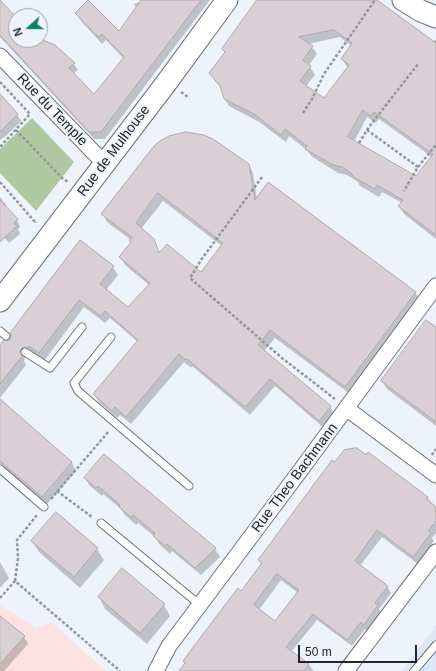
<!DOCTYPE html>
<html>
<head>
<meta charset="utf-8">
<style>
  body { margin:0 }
  #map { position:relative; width:436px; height:671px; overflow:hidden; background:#eef3fb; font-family:Arial,sans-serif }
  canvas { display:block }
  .north { position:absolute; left:8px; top:8px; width:40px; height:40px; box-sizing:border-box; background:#eef3fb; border:1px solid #9da1a7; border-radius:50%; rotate:249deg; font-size:11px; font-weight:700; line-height:16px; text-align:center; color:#232528 }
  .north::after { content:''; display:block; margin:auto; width:14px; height:18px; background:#107f5c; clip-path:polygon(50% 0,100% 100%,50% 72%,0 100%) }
  .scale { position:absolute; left:298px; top:645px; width:119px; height:18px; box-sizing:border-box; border:2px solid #232528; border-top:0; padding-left:5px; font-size:12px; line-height:14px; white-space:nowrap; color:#232528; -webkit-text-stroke:3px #eef3fb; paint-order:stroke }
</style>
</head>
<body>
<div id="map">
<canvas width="436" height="671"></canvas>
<div class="north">N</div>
<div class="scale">50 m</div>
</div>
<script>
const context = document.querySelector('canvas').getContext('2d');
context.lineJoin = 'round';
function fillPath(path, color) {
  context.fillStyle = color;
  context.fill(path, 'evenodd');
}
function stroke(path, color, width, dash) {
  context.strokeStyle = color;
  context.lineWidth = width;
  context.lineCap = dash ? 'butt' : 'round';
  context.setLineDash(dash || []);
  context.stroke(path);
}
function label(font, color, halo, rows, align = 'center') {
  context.font = font + ' Arial,sans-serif';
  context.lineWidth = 4;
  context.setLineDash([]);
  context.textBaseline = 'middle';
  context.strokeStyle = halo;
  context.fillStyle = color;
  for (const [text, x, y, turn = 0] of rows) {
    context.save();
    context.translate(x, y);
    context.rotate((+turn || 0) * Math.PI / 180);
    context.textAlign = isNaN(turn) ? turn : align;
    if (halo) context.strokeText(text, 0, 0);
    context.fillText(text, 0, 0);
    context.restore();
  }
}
fillPath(new Path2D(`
  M436,625V671H402Z`), '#dde7f5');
fillPath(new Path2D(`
  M0,605L36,628L51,622L106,671H0Z`), '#fde1e3');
fillPath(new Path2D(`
  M32,118L74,162L36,211L0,173V149Z`), '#afc89f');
fillPath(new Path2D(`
  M145,0H210L105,139H94L0,37V1L16,18V40H40V38L44,42L74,64L78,70L73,74L94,95L124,59L106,40L102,44L80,20L76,13L89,1L119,33L136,8L134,4Z
  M259,0H374L436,44V239L404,214L399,206L402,203L382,192L379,197L360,186L357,181L347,175L338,173L311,156L307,150L289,136L286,142L259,122L229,106L224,98L221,88L210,73L225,53L223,49ZM340,37L351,46L342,59L348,68L325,100L306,86L315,75L309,65L317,54L312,47L308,44ZM367,117L376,123L379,119L432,157L416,178L354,142Z
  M0,96L17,114L21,121L6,136L0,140Z
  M149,154L249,165L253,173L257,199L415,292L420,300L350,394L275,338L264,351L330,407L335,415L324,428L275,386L250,415L192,366L191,368L184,362L131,424L120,415L117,418L99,402L94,394L138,342L110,318L105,323L84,307L44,361L34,353L32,355H30L25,357L24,361L26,365L0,398V347L11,340L80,241L113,267L118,275L106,290L128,309L149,285L125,265L121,257L132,243L131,240L107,222L103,214ZM163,201L222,246L201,274L160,253L153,240L141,229Z
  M0,197L7,206L5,208L17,220L20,227L18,229L20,234L9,243L0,233Z
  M436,329V426L387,389L382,381Z
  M0,400L72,463L76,471L47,504L0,464Z
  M368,453L428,498L436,510V533L432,538L434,541L418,564L382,537L360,566L387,586L391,593L379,609L381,613L368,631L365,629L352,646L317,620L291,652L308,664L314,671H183L262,565L260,560L335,463L366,457ZM281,580L298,593L276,623L259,610Z
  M85,478L215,549L220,557L201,575L172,551L170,554L159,544L155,537L138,523L136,525L125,515L120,508L103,494L102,496L90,486Z
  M56,514L97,549L104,560L80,588L39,552L32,541Z
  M0,562L9,578L0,588Z
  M99,597L164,605L170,616L147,644L105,609Z
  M0,617L24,637L28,644L4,671H0Z`), '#0003');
const building = new Path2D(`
  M0,0L16,17V40H43L55,45L75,63L69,68L94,94L124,57L102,34L98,37L75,13L88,0L119,31L141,0H201L101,132H89L0,35Z
  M257,0H377L436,43V235L398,206L403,200L377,185L375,189L355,178L351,173L342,167L333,165L305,149L307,146L285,129L281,135L254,114L224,99L220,86L209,73L225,52L222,49ZM334,30L352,43L341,59L349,65L324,98L300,81L311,66L303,60L313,46L299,37ZM363,110L371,116L374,112L433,154L416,176L348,137Z
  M0,94L18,114L0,132Z
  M186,132L204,135L213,139L249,164L255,200L268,182L416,292L345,387L270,330L258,345L331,406L319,421L270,379L245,407L187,359L186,360L179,354L126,417L115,407L112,411L93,394L138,340L105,311L101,316L79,300L39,353L29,346L28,348L25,347L21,349L20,352L22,356L0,384V345L4,340L7,341L10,339L11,336L10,333L80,240L114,266L100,284L128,307L150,283L119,257L131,242L129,241L132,237L101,214L154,146L160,141L169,136ZM158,193L223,243L201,272L167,244L159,253L154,239L136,223Z
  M0,200L18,219L14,223L17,226L0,242Z
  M426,320L436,327V422L381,381Z
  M0,399L72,462L42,497L0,461Z
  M357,448L366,455L368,452L428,497L426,499L435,506L436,513V521L428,531L431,533L413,557L377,530L355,561L388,586L375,603L378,605L364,625L361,622L347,640L313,614L286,647L309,664L304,671H179L185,663L183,661L203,634L238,588L241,591L262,563L258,560L332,460L335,462L344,450ZM277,574L299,590L275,621L254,605Z
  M104,454L216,548L195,568L167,544L165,546L153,536L155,533L133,515L131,517L119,507L120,505L98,486L96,488L84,478Z
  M56,512L98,548L74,577L31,541Z
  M122,568L165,604L140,633L98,597Z
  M0,616L25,636L0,664Z`);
fillPath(building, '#d9d0d6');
stroke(building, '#b1a8ae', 1);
const lane = new Path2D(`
  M0,331L6,336
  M111,337L74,383L78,391L189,486
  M25,352L50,368L82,327
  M0,469L44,507
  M101,523L200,605
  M414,671L436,645`);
const street = new Path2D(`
  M0,56L105,164
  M346,408L436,475
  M156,671L169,646L303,467L436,286
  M346,671L436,552`);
const secondary = new Path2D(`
  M403,0L421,11L436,17
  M0,301L167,82L227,0`);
stroke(lane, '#6c7178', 9);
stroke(street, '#6c7178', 17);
stroke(secondary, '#6c7178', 23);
stroke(new Path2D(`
  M435,42L436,41
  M0,82L30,114L0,147
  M181,92L188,97
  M303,113L312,99L324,74L375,0
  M16,130L62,178L68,182
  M367,130L418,167L404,191
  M359,143L369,127L418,64
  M418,167L436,145
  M262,177L201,260L190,278L282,358L335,399
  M0,182L36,223V222
  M432,455L436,449
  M57,491L92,517
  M51,499L109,431
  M15,581L18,558L17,540L37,515
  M0,598L15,581L120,671`), '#93979c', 2.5, [3, 2]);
stroke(lane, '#fff', 7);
stroke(street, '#fff', 15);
stroke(secondary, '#fff', 21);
label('14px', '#232528', '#eef3fb', [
  ["Rue du Temple",52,110,46],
  ["Rue de Mulhouse",114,151,-53],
  ["Rue Theo Bachmann",295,478,-53]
]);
</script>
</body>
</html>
